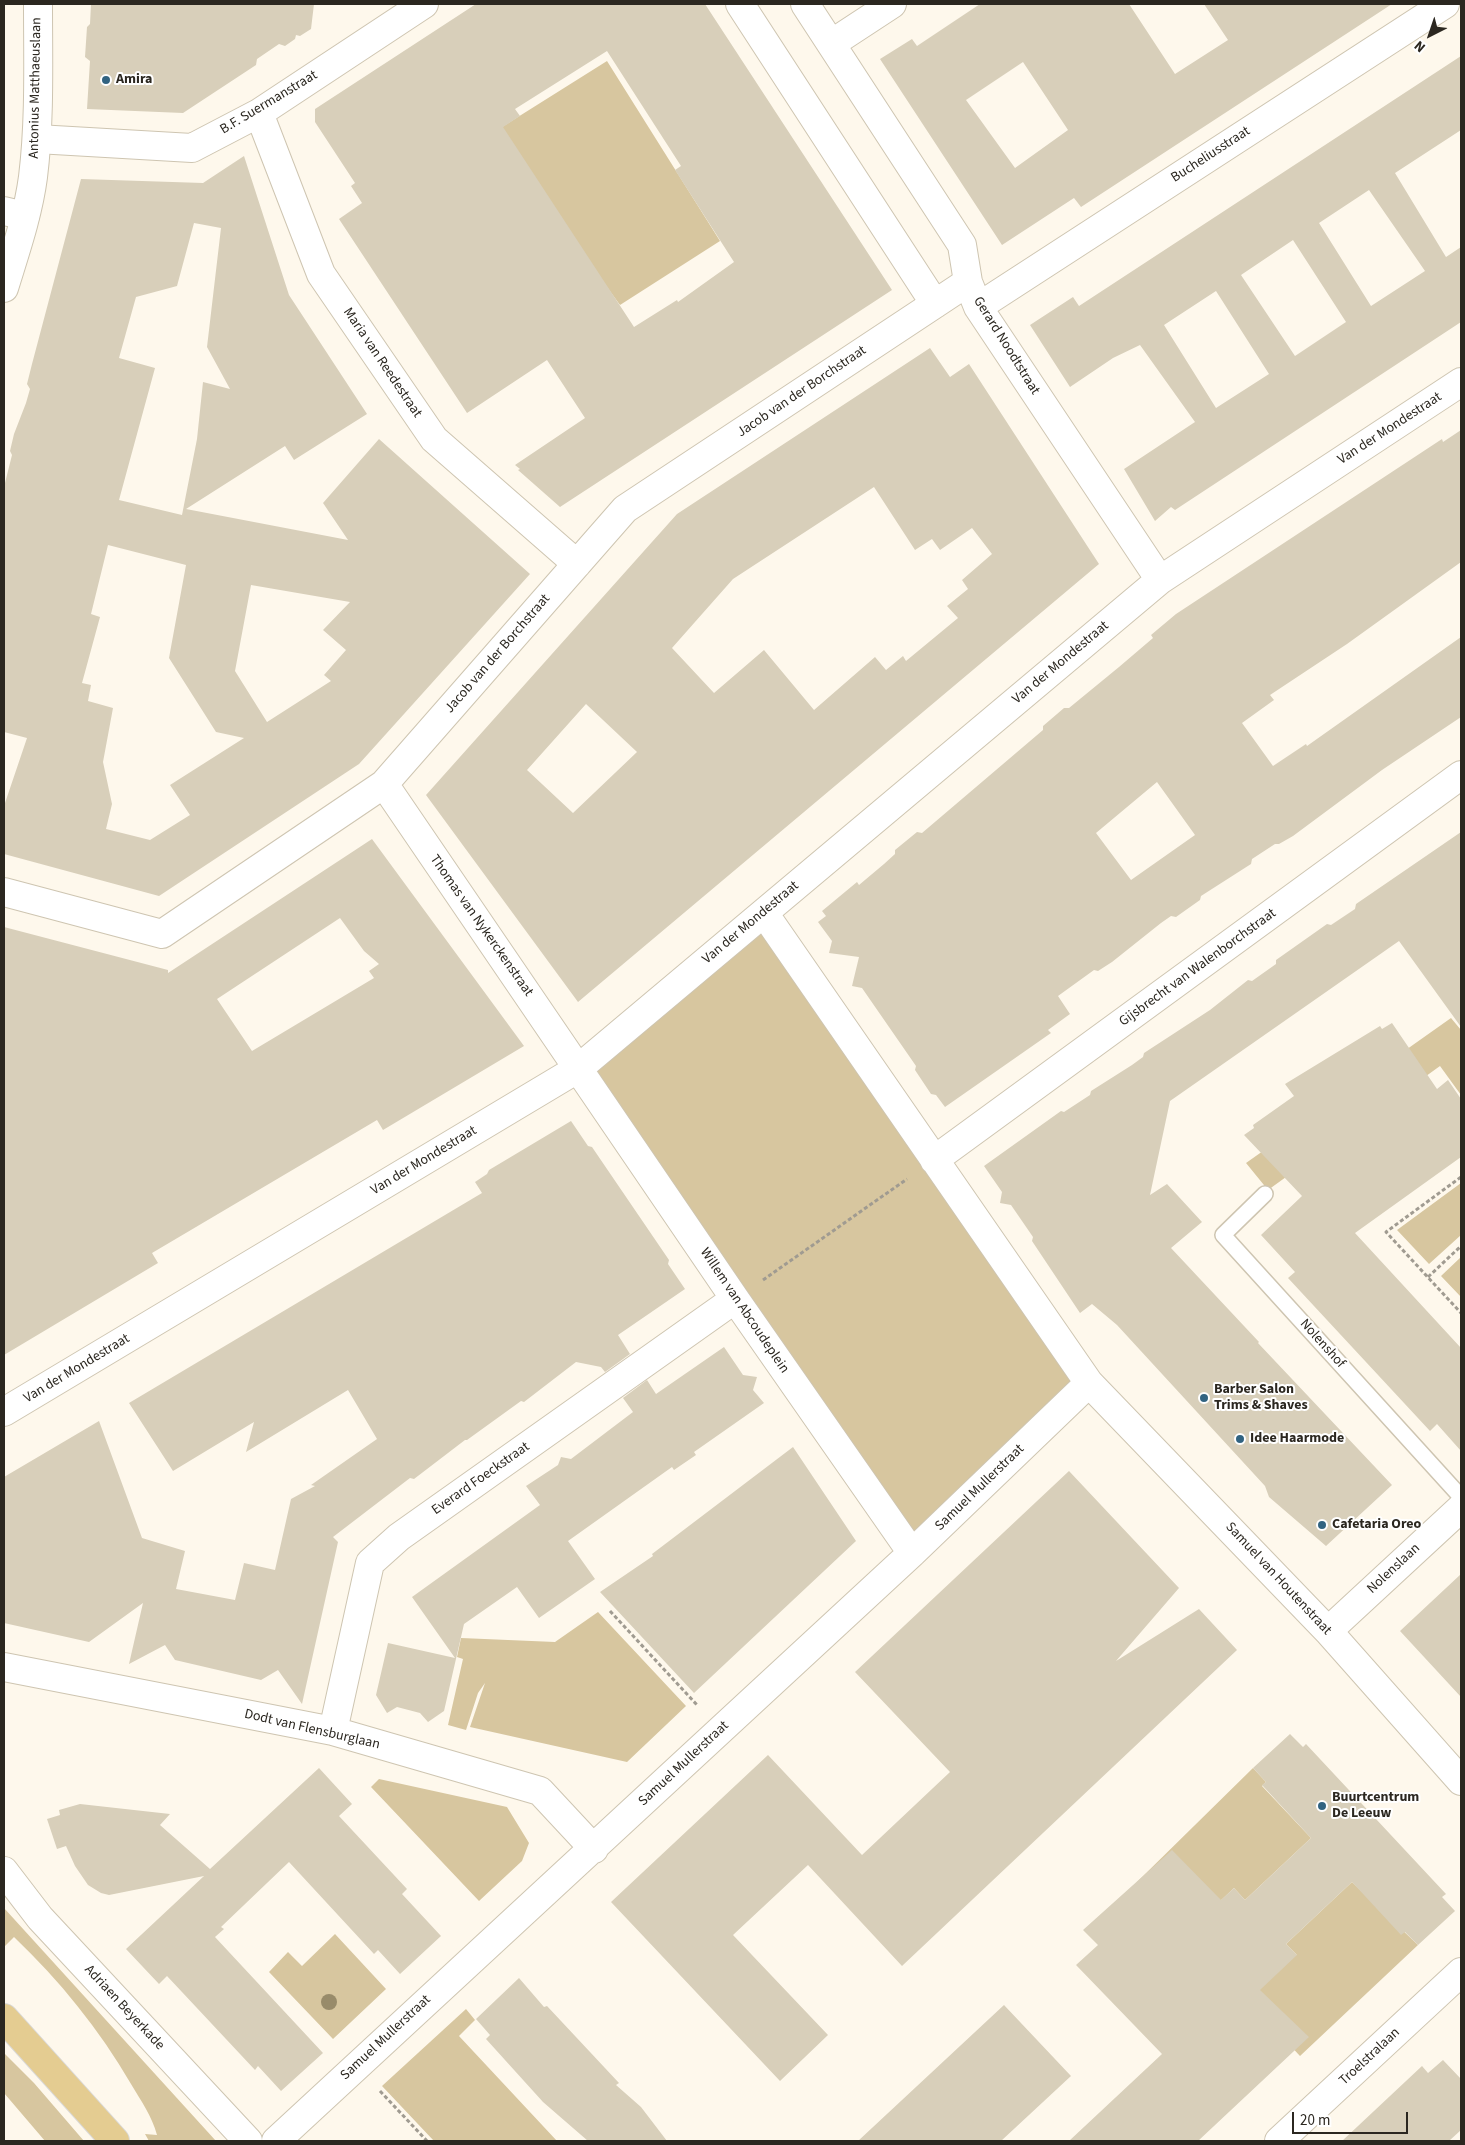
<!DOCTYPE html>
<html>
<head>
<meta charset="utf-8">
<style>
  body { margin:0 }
  #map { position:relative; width:1465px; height:2145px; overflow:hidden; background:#fef8ec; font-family:"Source Sans 3",sans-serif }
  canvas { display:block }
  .frame { position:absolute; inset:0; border:5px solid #2b2720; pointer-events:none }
  .north { position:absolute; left:1405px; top:10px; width:50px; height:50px; -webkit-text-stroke:4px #fff; paint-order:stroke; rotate:221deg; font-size:14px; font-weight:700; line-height:20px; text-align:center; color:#2b2720 }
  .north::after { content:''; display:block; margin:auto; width:18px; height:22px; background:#2b2720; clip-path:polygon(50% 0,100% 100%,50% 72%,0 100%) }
  .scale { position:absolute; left:1292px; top:2112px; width:116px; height:22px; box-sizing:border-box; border:2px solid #2b2720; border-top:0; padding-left:6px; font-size:15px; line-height:18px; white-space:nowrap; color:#2b2720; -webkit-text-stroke:4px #fff; paint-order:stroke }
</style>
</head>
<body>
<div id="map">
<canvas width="1465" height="2145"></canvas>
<div class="frame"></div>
<div class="north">N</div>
<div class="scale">20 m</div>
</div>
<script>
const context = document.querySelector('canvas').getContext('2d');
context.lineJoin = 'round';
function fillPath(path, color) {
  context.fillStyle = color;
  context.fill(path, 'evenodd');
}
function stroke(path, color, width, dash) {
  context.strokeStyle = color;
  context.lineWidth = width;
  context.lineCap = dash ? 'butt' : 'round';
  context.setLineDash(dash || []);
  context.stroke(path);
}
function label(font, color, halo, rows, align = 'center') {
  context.font = font + ' "Source Sans 3",sans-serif';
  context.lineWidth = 4;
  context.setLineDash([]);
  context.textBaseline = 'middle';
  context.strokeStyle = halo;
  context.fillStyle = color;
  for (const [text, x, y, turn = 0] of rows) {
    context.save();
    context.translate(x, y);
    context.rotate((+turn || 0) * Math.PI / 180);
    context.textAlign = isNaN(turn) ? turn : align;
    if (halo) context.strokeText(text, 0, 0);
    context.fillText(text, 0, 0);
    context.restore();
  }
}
fillPath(new Path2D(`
  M607,61L720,241L620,305L494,132Z
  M764,913L1089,1383L912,1553L579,1068Z
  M1451,1018L1461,1030V1095L1440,1066L1268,1190L1246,1163Z
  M1461,1183V1235L1429,1264L1397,1230Z
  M1461,1257V1297L1441,1276Z
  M598,1612L686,1706L627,1762L470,1727L485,1683L478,1693L466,1730L448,1725L463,1659L457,1657L461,1638L555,1642Z
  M1253,1768L1266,1782L1262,1786L1311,1838L1245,1900L1234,1888L1196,1924L1297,1955L1286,1944L1352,1882L1418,1945L1300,2056L1137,1882Z
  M379,1779L507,1807L529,1843L522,1861L479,1901L371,1787Z
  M4,1908L216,2141H149L145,2134L157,2135C152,2116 141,2101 131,2084C99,2029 60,1981 14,1937L4,1947Z
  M335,1934L386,1989L333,2039L269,1972L288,1952L302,1966Z
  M466,2009L475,2020L459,2036L557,2141H434L382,2086Z
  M4,2053L34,2083L84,2141H45L4,2093Z`), '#d7c69f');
fillPath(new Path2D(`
  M91,4H314L311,29L300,36L296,35L295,39L285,46L279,44L257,59L256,65L183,113L87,109L90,61L85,57L87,27L90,24Z
  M476,4H705L892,290L560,507L518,470L520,469L515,465L585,418L547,360L467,413L339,219L362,203L351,186L355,183L315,122V109ZM607,51L681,166L675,170L734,262L678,302L677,300L634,327L503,127L520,116L515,109Z
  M980,4H1129L1175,74L1228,40L1204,4H1392L1081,207L1074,198L1002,245L880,59L912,39L917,46ZM1023,62L1068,130L1015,168L966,100Z
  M1461,56V130L1395,173L1446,257L1461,247V322L1175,510L1171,507L1155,521L1124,469L1195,422L1140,345L1113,358L1070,387L1030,325L1073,297L1079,306ZM1369,190L1425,271L1371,306L1319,223ZM1293,240L1346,322L1295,356L1241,275ZM1216,291L1269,374L1216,408L1164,325Z
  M244,156L289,295L367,414L294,460L285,446L186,509L348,540L323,503L379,439L530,574L359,764L159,896L4,854V806L27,738L4,732V487L12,455L10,451L14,434L26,403L30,389L27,384L32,364L81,179L203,183ZM194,223L221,228L207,347L230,389L203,382L197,439L182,515L119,500L155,368L119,358L136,297L177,286ZM108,545L186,565L169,658L216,732L244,738L170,785L190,815L150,840L106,829L112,804L103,762L113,708L88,701L91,685L82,683L100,617L91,614ZM251,585L350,602L323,630L346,650L324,675L331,681L267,722L235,671Z
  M930,348L950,377L969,364L1099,564L578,1002L426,795L677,514ZM874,487L915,550L932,539L940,550L972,528L992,554L962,580L968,589L947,606L958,618L906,661L903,656L886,670L875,657L814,710L764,650L714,693L672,648L733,579ZM586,704L637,752L573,813L527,770Z
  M1461,430V562L1347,644L1270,695L1274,700L1242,723L1273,766L1306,744L1307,746L1461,637V717L1382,770L1293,836L1279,844H1275L1252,859L1251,864L1201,896L1200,900L1176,917L1171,916L1161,923L1112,962L1098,971L1094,970L1058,996L1070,1014L1048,1030L1051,1033L945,1107L936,1095L931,1094L915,1070L916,1066L862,988L852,986L859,957L829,953L832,941L818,922L826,916L822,911L857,882L859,885L884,864L895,854V850L917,832L922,833L1043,730V726L1064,708H1069L1119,667L1153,638L1151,635L1176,614L1442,439L1443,442ZM1157,782L1195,835L1131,880L1096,833Z
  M1461,832V1027L1399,941L1170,1101L1150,1195L1167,1184L1202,1222L1171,1248L1259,1342L1258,1343L1392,1485L1326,1546L1269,1497L1265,1486L1117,1325L1092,1304L1080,1313L1032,1241L1033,1237L1011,1205L1000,1203L1002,1192L984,1166L1061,1111L1064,1112L1090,1095L1091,1091L1132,1065L1143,1057L1144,1053L1210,1010L1248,980L1252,981L1276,964V960L1327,924L1331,925L1355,909L1356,904Z
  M372,839L524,1046L383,1130L377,1120L196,1227L152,1253L158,1263L4,1355V927L168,970V973ZM340,918L364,951L379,964L369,971L374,978L252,1051L217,999Z
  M1392,1023L1437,1089L1448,1080L1461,1099V1157L1355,1233L1461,1348V1451L1437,1424L1430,1431L1288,1278L1295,1272L1261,1235L1302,1196L1244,1135L1254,1128L1253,1125L1294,1096L1285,1084L1380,1026L1382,1029Z
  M571,1121L588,1146L592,1147L669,1260L668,1264L685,1289L618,1335L630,1354L605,1372L601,1367L576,1362L524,1402L521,1401L467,1440H465L414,1479L410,1478L333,1537L338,1542L302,1704L278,1670L261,1680L175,1660L165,1645L129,1664L143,1603L89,1642L4,1623V1477L99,1421L142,1538L185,1551L176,1589L235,1600L244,1563L275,1570L291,1499L315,1486L311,1485L377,1439L348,1390L246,1452L254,1422L173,1471L129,1403L482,1193L475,1182L487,1174L489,1170Z
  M724,1347L743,1375L757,1377L753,1390L764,1403L694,1452L696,1455L674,1470L672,1467L568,1541L595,1579L539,1618L517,1587L464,1624L444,1711L428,1722L420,1713L397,1707L387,1713L376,1695L388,1643L455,1658L412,1597L540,1505L526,1486L558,1465L561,1457L571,1459L633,1412L623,1398L647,1380L656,1394Z
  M793,1447L856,1541L694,1693L600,1592L653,1556L652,1554Z
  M1069,1471L1179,1588L1116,1661L1199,1609L1237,1650L902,1966L808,1865L733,1935L828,2035L780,2081L611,1902L768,1755L862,1855L950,1772L855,1672Z
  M1461,1574V1697L1400,1631Z
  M1290,1734L1303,1747L1306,1744L1446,1894L1442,1897L1455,1911L1418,1945L1405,1932L1401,1935L1352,1882L1286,1944L1297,1955L1260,1990L1309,2037L1198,2141H1069L1162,2054L1076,1965L1098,1945L1083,1930L1172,1850L1221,1900L1234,1888L1245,1900L1311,1838L1262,1785L1266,1782L1253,1768Z
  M319,1768L352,1804L339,1816L407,1889L402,1894L441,1936L400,1974L378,1950L374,1954L289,1862L221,1927L224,1929L215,1937L323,2053L281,2091L258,2066L255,2070L167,1976L159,1984L126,1949L204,1876L109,1895L101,1893L88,1885L75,1866L66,1846L57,1849L47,1819L60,1815L59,1810L80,1804L170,1814L160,1825L210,1869Z
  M519,1978L544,2007L547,2006L619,2083L616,2085L641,2107L667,2141H588L543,2102L486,2039L490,2035L476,2019Z
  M1004,2005L1071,2076L1001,2141H858Z
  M1443,2060L1461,2079V2130L1449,2141H1342L1422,2066L1428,2073Z`), '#d8cfba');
const service = new Path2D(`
  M1265,1194L1223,1235L1461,1497`);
const minor = new Path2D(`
  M740,4L935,304
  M805,4L962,245L968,282L978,307L1160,580
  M831,44L892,4
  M259,113L321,274L434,439L577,564
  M37,139L192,148L259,113L424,4
  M4,211L25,216
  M978,307L1445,4
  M384,784L735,1299L912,1553
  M4,892L162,934L384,784L625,509L968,282
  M764,913L1089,1383L1328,1631L1461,1781
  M934,1160L1461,775
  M4,1412L579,1068L1160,580L1461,382
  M1328,1631L1461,1508
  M4,1667L333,1731L540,1791L594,1849
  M333,1731L370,1563L399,1537L735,1299
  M4,1871L40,1918L248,2141
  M276,2141L912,1553L1089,1383
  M1279,2141L1461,1972`);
const tertiary = new Path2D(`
  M4,288C15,252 28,215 33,177C40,120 38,61 38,4`);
const primary = new Path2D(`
  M4,2018L115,2141`);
stroke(service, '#cec5b1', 18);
stroke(minor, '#cec5b1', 30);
stroke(tertiary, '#cec5b1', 30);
stroke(primary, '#d9d8d7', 30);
stroke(new Path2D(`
  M1461,1177L1386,1232L1461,1313
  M1428,1277L1461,1246
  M763,1280L907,1179
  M610,1611L697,1705
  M380,2091L427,2141`), '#a09b91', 3, [4, 2.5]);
stroke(service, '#fff', 15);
stroke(minor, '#fff', 28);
stroke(tertiary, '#fff', 28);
stroke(primary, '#e4cc91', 28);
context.fillStyle = '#988b6a';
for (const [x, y] of [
  [329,2002]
]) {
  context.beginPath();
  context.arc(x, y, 8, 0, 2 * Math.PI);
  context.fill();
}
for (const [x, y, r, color] of [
  [106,80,5,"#316381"],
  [1204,1398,5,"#316381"],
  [1240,1439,5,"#316381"],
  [1322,1525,5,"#316381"],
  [1322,1806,5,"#316381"]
]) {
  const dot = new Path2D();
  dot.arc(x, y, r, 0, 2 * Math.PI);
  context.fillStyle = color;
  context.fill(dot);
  stroke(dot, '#fff', 2);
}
label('bold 14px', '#2b2720', '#fff', [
  ["Amira",116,80],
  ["Barber Salon",1214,1390],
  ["Trims & Shaves",1214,1406],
  ["Idee Haarmode",1250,1439],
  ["Cafetaria Oreo",1332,1525],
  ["Buurtcentrum",1332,1798],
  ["De Leeuw",1332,1814]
], 'left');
label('14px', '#2b2720', '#fff', [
  ["Antonius Matthaeuslaan",36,88,-89],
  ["B.F. Suermanstraat",269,103,-31],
  ["Bucheliusstraat",1211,155,-33],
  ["Gerard Noodtstraat",1006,346,58],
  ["Maria van Reedestraat",382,363,56],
  ["Jacob van der Borchstraat",802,392,-34],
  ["Van der Mondestraat",1390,429,-33],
  ["Jacob van der Borchstraat",498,654,-49],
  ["Van der Mondestraat",1061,663,-40],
  ["Van der Mondestraat",751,923,-40],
  ["Thomas van Nykerckenstraat",481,926,55],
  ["Gijsbrecht van Walenborchstraat",1198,968,-36],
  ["Van der Mondestraat",424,1161,-31],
  ["Willem van Abcoudeplein",744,1311,56],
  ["Nolenshof",1322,1344,48],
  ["Van der Mondestraat",77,1369,-31],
  ["Everard Foeckstraat",481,1479,-35],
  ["Samuel Mullerstraat",980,1488,-44],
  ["Nolenslaan",1394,1569,-43],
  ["Samuel van Houtenstraat",1278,1579,47],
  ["Dodt van Flensburglaan",312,1730,13],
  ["Samuel Mullerstraat",684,1764,-43],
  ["Adriaen Beyerkade",124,2008,47],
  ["Samuel Mullerstraat",386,2038,-43],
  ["Troelstralaan",1370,2057,-43]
]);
</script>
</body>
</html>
